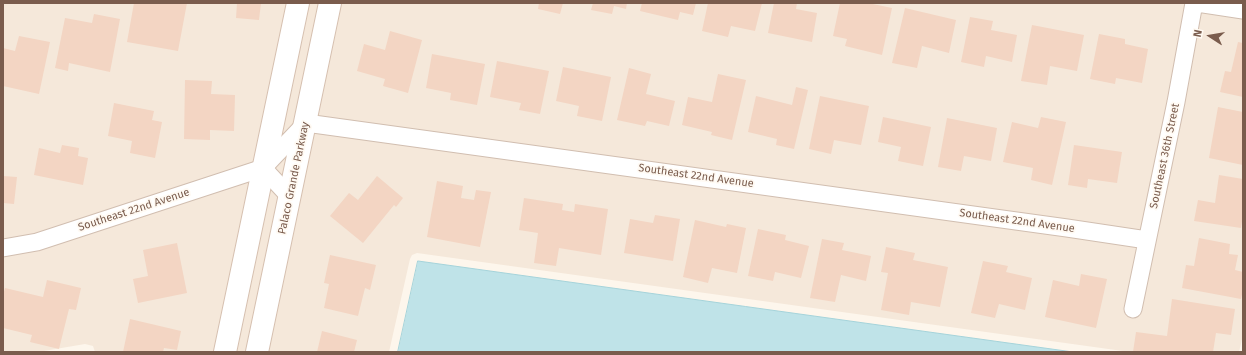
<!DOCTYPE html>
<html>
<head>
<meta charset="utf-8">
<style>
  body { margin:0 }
  #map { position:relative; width:1246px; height:355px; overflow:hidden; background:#fdf6ec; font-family:"Fira Sans",sans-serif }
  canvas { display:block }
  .frame { position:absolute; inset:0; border:4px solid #7a5c4d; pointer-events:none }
  .north { position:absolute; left:1190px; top:16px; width:40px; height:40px; -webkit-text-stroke:3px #fffaf3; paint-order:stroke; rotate:282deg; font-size:11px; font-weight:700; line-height:16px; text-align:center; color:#7a5c4d }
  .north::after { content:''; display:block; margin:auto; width:14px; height:18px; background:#7a5c4d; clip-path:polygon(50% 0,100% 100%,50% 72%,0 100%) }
</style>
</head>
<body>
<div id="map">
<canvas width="1246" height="355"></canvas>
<div class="frame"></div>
<div class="north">N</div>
</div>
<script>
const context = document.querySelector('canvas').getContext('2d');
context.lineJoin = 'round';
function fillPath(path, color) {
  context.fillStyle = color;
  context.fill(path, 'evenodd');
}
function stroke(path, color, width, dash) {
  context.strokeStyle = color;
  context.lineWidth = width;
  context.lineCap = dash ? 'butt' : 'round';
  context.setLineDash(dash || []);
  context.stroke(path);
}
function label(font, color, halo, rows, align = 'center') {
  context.font = font + ' "Fira Sans",sans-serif';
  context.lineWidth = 3.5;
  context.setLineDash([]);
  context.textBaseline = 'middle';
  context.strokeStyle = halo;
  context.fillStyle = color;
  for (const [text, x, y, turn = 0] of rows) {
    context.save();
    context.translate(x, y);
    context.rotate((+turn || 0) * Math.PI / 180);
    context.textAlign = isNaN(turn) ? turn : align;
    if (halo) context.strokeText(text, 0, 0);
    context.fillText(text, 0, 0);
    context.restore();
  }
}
fillPath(new Path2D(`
  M3,3H288L215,352H95L93,346L85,344L38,352H3Z
  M309,3H320L247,352H236Z
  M341,3H1243V335L1239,352H1130L417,253L412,255L410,259L389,352H268Z`), '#f5e8da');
const water = new Path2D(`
  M418,261L1073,352H398Z`);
fillPath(water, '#bfe3e8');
stroke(water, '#a5d3da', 1);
fillPath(new Path2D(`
  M134,3H187L178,51L127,42Z
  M237,3H261L259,20L236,18Z
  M539,3H563L560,14L538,9Z
  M593,3H627L626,9L614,6L612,14L591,10Z
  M642,3H696L693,15L680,12L678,20L640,11Z
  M708,3H762L755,31L731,26L728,37L702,31Z
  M774,3H797L796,9L817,13L812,42L768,33Z
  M840,3H868L892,8L882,55L845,46L847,39L833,36Z
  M905,8L956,20L949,53L922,46L917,68L892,63Z
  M94,14L120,19L110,72L69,63L68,71L55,68L65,18L92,23Z
  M970,17L993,21L991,30L1017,35L1012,62L986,56L984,67L961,62Z
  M1032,25L1084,35L1077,71L1050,66L1047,85L1021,81Z
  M390,31L422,40L408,93L383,86L385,79L357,71L364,44L385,50Z
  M1099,34L1125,39V44L1148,49L1142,83L1116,78L1115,84L1090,79Z
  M19,36L50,42L39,94L3,86V48L15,51Z
  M1238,42L1243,43V97L1220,92L1225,71L1231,72Z
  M432,54L485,64L477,105L450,100L451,93L426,88Z
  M497,61L549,71L540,114L519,110L521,103L490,97Z
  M563,67L611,77L602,121L577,116L579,106L556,101Z
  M629,68L651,74L646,94L675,101L669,126L647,121L645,126L617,120Z
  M718,74L746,80L732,140L711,135L712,132L682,125L688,97L712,102Z
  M185,80L212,81L211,94L235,95L234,131L210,130V140L184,139Z
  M796,87L808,90L794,149L776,145L777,139L748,132L756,96L792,105Z
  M820,96L869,106L861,145L834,140L831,154L809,149Z
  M114,103L154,111L152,120L162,122L155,158L130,153L132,141L108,136Z
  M1218,107L1243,112L1242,121H1243V165L1209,158Z
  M883,117L931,127L923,166L898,161L901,147L878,142Z
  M1041,117L1066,122L1052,185L1031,180L1033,168L1003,162L1012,122L1038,128Z
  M947,118L997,128L991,161L964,156L961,171L938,167Z
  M62,145L79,148L78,156L88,158L83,185L34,175L39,148L60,153Z
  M1074,145L1122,152L1117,183L1088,179L1087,188L1068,185Z
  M1219,175L1243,179V215L1241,228L1194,221L1198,200L1215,203Z
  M3,176L17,177L14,204L3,203Z
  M377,176L403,198L396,207L394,205L363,243L330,216L349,193L358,200Z
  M437,181L463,186L461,198L474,200L476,190L491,192L480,247L427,237Z
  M524,198L563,204L562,210L574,212L575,204L608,209L601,255L559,248L556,266L534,263L538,233L519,230Z
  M655,215L680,219L673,261L624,253L630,219L653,223Z
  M695,220L726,227L727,224L746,228L737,273L712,268L708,283L683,277Z
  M758,229L786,235L785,240L809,246L801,278L775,272L773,281L748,276Z
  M1199,238L1230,244L1229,254L1238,255L1235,270L1243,272V290L1241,299L1182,288L1186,265L1194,266Z
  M822,239L844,243L842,250L871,256L866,281L841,275L835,302L810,298Z
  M177,243L187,293L138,303L133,279L148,276L143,250Z
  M886,247L915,253L913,260L948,267L940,307L911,302L909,315L881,310L888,273L881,272Z
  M330,255L376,265L370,290L365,288L358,316L324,308L329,284L324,283Z
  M983,261L1008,266L1006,272L1032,278L1025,310L999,304L995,318L971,313Z
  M1081,274L1107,279L1096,328L1045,317L1053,280L1079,286Z
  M47,280L81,288L76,310L69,309L59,349L30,342L32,335L3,328V295L5,288L43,297Z
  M1172,299L1235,309L1231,335L1216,333L1213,352H1133L1136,332L1167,336Z
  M130,319L181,331L177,350L164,348L163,352H123Z
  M322,331L357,340L354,352H317Z`), '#f3d5c3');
const street = new Path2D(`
  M1197,3L1243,10
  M290,197L263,168L306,123L1067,228L1147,240
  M3,248L37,242L263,168
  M1133,309L1176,102L1194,3`);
const secondary = new Path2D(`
  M225,352L298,3
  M257,352L330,3`);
stroke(street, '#d1beb0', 19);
stroke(secondary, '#d6c0b0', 24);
stroke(street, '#fff', 17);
stroke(secondary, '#fff', 22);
label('11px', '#7a5c4d', '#fffaf3', [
  ["Southeast 36th Street",1165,156,-78],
  ["Southeast 22nd Avenue",696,176,8],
  ["Palaco Grande Parkway",294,178,-78],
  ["Southeast 22nd Avenue",134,210,-18],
  ["Southeast 22nd Avenue",1017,221,8]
]);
</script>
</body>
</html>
